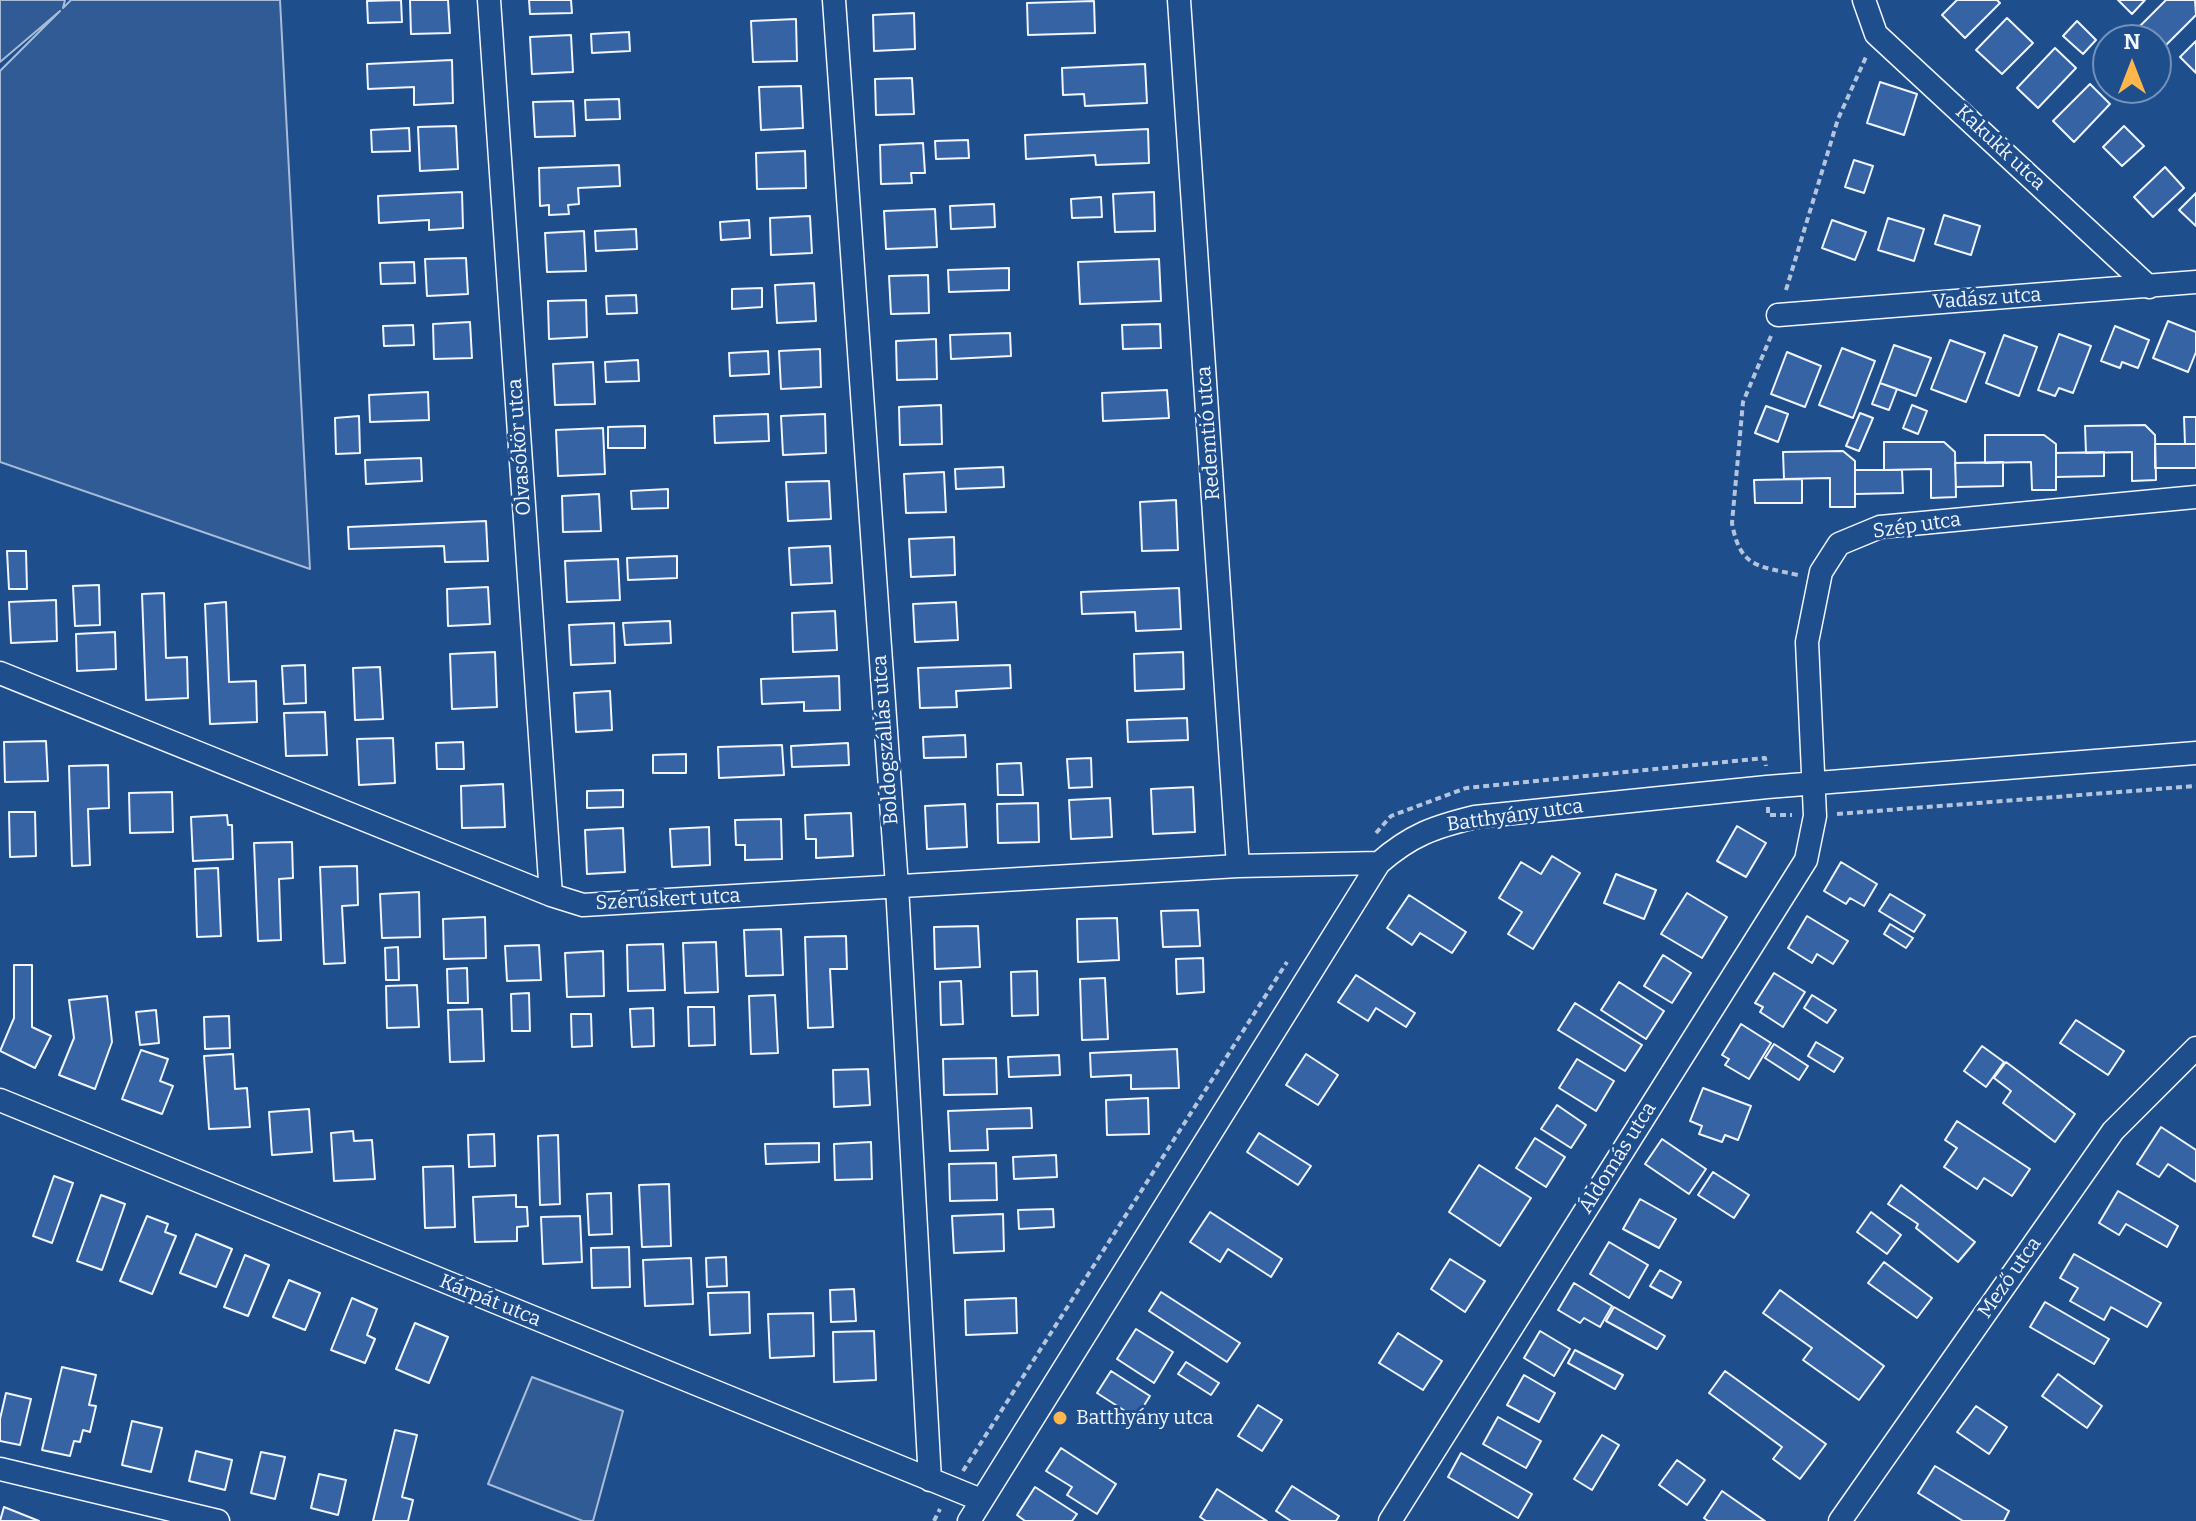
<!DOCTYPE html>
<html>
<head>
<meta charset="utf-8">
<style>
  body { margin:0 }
  #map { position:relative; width:2196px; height:1521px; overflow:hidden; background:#1f4e8c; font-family:Bitter,serif }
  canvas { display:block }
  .north { position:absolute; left:2092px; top:24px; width:80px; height:80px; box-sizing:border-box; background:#1f4e8c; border:2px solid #7391ba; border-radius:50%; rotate:0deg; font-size:22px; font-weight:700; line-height:32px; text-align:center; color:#f2f6ff }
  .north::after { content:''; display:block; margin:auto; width:28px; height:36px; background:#ffb74d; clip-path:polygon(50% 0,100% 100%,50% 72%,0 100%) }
</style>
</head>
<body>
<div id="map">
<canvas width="2196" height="1521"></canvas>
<div class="north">N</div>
</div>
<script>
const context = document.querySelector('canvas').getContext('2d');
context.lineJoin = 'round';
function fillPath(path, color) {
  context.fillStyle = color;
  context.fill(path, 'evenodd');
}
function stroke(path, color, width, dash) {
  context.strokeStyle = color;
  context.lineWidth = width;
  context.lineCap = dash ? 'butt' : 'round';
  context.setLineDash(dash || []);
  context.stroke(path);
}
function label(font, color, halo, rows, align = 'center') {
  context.font = font + ' Bitter,serif';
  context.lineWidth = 6;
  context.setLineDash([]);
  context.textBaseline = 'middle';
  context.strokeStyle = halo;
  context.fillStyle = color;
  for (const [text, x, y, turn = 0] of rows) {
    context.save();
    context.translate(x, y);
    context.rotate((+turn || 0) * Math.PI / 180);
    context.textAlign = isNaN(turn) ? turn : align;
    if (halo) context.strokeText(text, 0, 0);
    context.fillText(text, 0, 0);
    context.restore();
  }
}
const built = new Path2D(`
  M0,0H65L63,8L71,0H280L310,569L0,462V71L60,11L0,62Z
  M532,1377L623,1411L593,1521H583L488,1484Z`);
fillPath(built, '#305b95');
stroke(built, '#a8bbd7', 2);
const building = new Path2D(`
  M401,0L402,22L368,23L367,1Z
  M410,0H448L450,33L411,34Z
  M529,0H571L572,13L530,14Z
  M1957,0H1997L2000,3L1965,38L1942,15Z
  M2118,0H2145L2132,14Z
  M2166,0H2195L2196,15L2156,55V40H2126Z
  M1094,1L1095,33L1028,35L1027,3Z
  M914,13L915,49L874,51L873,15Z
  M2007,18L2033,43L2002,74L1976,50Z
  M796,19L797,61L753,62L751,21Z
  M2077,21L2096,40L2083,54L2063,36Z
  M629,32L630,51L592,53L591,34Z
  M571,35L573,72L532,74L530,37Z
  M2196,41V73L2180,57Z
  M2055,48L2076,68L2038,108L2017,88Z
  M452,60L453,103L414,105V87L368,89L367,64Z
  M2108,60V85L2096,73Z
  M1145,64L1147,103L1085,106L1084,94L1063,95L1062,68Z
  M912,78L914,114L876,115L875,79Z
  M1880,82L1917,94L1904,135L1867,123Z
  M2090,84L2110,104L2074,142L2053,121Z
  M801,86L803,128L761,130L759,87Z
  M619,99L620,119L586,120L585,100Z
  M573,101L575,136L535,137L533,102Z
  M456,126L458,169L420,171L418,127Z
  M2124,126L2144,146L2122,166L2103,147Z
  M409,128L410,151L372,152L371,130Z
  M1148,129L1149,163L1096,165L1095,155L1026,159L1025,135Z
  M968,140L969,158L936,159L935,141Z
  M923,143L925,173H911L912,183L881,184L880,145Z
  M805,151L806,188L757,189L756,153Z
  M1854,160L1873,166L1864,193L1845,187Z
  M619,165L620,186L578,188L579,204L568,205L569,214L549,215V205L540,206L539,168Z
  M2165,167L2184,188L2153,217L2134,197Z
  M462,192L463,228L429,230V220L379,223L378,196Z
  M1154,192L1155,231L1115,232L1113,194Z
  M2196,193V226L2179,210Z
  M1101,197L1102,217L1072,218L1071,199Z
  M994,204L995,227L951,229L950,206Z
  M935,209L937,247L886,249L884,211Z
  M1944,215L1980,226L1971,255L1935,244Z
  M810,216L812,253L771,255L770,218Z
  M1888,218L1924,229L1914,261L1878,250Z
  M749,220L750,238L721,240L720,222Z
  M1832,220L1866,232L1855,260L1822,248Z
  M636,229L637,249L596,251L595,231Z
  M584,231L586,271L547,272L545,233Z
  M466,258L468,294L427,296L425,259Z
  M1159,259L1161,301L1080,304L1078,262Z
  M414,262L415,283L381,284L380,263Z
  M1009,268V290L949,292L948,270Z
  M928,275L929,313L891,314L889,276Z
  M814,283L816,321L777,323L775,285Z
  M762,288V307L732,309V289Z
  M636,295L637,313L607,314L606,296Z
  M586,300L587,337L549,339L548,301Z
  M2168,321L2196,332V352L2188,372L2153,358Z
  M470,322L472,358L434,359L433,324Z
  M1160,324L1161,348L1123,349L1122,325Z
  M413,325L414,345L384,346L383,326Z
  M2115,326L2149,340L2138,368L2122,362L2120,368L2101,361Z
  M1010,333L1011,356L951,359L950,335Z
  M2059,334L2091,346L2073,393L2059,388L2055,396L2038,390Z
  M2004,335L2037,347L2019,396L1986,383Z
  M936,339L937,379L897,380L896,341Z
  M1950,340L1985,353L1966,402L1931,389Z
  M1894,345L1931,358L1916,396L1880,383Z
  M1842,348L1875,361L1853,418L1819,405Z
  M820,349L821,387L781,389L779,351Z
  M768,351L769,374L730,376L729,353Z
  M1787,352L1821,366L1805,407L1771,394Z
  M638,360L639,381L606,382L605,362Z
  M593,362L595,404L555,405L553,364Z
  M1880,383L1897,389L1889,410L1872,404Z
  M1167,390L1169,418L1103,421L1102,393Z
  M428,392L429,420L370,422L369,395Z
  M941,405L942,444L900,445L899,407Z
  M1912,405L1927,411L1918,434L1903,428Z
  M1766,406L1788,414L1778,442L1755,433Z
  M1860,413L1873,418L1859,451L1846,446Z
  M768,414L769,441L715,443L714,416Z
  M825,414L826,453L783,455L781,416Z
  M359,416L360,453L336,454L335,418Z
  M2184,417H2196V444H2185Z
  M2145,425L2155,435L2156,480L2132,481V452L2086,453L2085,426Z
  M645,426V448H608V427Z
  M603,428L605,474L558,476L556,430Z
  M1985,435H2044L2056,444V490H2032L2031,462L1985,463Z
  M1884,442H1944L1955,452L1956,497L1931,498V469L1884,470Z
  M2155,444H2196V468H2155Z
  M1843,451L1855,461V507H1830V478L1784,479L1783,452Z
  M2104,452V476L2056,477V453Z
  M421,458L422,481L366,484L365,460Z
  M2003,462V486L1956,487L1955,463Z
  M1003,467L1004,487L956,489L955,469Z
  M1855,470H1902L1903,493L1855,494Z
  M944,472L946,512L906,513L904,474Z
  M1802,479V503H1755L1754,480Z
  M829,481L831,519L788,521L786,482Z
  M668,489V508L632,509L631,491Z
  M599,494L601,531L563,532L562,496Z
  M1176,500L1178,550L1142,551L1140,502Z
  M486,521L488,561L445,562L444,546L349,549L348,527Z
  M954,537L955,575L911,577L909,539Z
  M830,546L832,583L791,585L789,548Z
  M7,551H26L27,589H9Z
  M677,556V578L628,580L627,558Z
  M618,559L620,600L567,602L565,561Z
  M99,585L100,625L75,626L73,586Z
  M488,587L490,624L448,626L447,589Z
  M1179,588L1181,629L1136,631L1135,612L1082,614L1081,592Z
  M164,593L166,658L187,657L188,698L146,700L142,594Z
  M56,600L57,641L11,643L9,602Z
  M226,602L229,682L256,681L257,722L210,724L205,604Z
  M956,602L958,640L915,642L913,604Z
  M835,611L837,650L793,652L792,613Z
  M670,621L671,643L625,645L623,623Z
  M614,623L615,663L571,665L569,625Z
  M115,632L116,669L77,671L76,634Z
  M495,652L497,707L452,709L450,654Z
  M1183,652L1184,689L1135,691L1134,654Z
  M305,665L306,703L284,704L282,666Z
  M1010,665L1011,688L956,691L957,707L920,708L918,668Z
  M380,667L383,719L355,720L353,668Z
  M839,676L840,710L804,711V702L762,704L761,679Z
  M610,691L612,730L576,732L574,693Z
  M325,712L327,755L286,756L284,713Z
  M1187,718L1188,740L1128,742L1127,720Z
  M965,735L966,757L924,758L923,737Z
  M393,738L395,783L359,785L357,739Z
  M46,741L48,781L5,782L4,742Z
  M463,742L464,769H437L436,743Z
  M848,743L849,765L792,767L791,746Z
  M782,745L784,775L719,778L718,747Z
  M686,754V773H653V755Z
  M1091,758L1092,787L1069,788L1067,759Z
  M1021,763L1023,795H998L997,764Z
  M108,765L109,808L88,809L90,865L72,866L69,766Z
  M503,784L505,827L462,828L461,786Z
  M1193,787L1195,832L1153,834L1151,789Z
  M623,790V807L587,808V791Z
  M172,792L173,832L130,833L129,793Z
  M1110,798L1112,837L1071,839L1069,800Z
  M1038,803L1039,842L998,843L997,804Z
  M965,804L967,847L927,849L925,806Z
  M9,812H35L36,856L10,857Z
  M851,813L853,856L816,858V839H806L805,815Z
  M227,815L228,825H232L233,859L193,861L191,817Z
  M781,819L782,859L745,860V845H736L735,820Z
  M1737,826L1766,843L1746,877L1717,861Z
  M709,827L710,865L672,867L670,829Z
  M623,828L625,872L587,874L585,830Z
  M292,842L293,878L279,879L281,940L258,941L254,843Z
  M1552,856L1580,873L1533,949L1508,934L1522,912L1499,898L1521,862L1541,874Z
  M1841,862L1877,884L1864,906L1850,898L1846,904L1824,891Z
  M357,866L358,905L342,906L345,963L324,964L320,867Z
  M218,868L221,936L197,937L195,869Z
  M1616,874L1656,890L1644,919L1604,903Z
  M419,892L420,937L382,938L380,894Z
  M1687,893L1727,917L1702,958L1661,934Z
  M1890,894L1925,915L1914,932L1879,911Z
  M1409,895L1466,932L1452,953L1420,933L1412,945L1387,928Z
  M1198,910L1200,946L1163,947L1161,911Z
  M1807,916L1848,941L1833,964L1817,954L1812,963L1788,948Z
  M485,917L486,958L444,959L443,919Z
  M1117,918L1119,960L1078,962L1077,919Z
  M1890,924L1913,938L1906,948L1884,934Z
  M978,926L980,967L935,969L934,927Z
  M781,929L783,975L746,976L744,930Z
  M846,936L847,969H830L833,1027L808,1028L805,937Z
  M716,942L718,992L685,993L683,943Z
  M663,944L665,990L628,991L627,945Z
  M539,945L541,980L507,981L505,946Z
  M398,947L399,980H386L385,948Z
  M603,951L604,996L567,997L565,953Z
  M1663,955L1691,973L1672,1003L1644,986Z
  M1203,958L1204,992L1177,994L1176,959Z
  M14,965H32V1027L51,1036L35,1068L0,1051L14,1018Z
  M467,968L468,1003H448L447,969Z
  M1037,971L1038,1015L1012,1016L1011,972Z
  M1774,973L1805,992L1783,1027L1760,1012L1763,1007L1755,1003Z
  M1356,975L1415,1013L1406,1027L1376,1008L1368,1021L1338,1002Z
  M1105,978L1108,1039L1082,1040L1080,979Z
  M961,981L963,1024L941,1025L940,982Z
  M1619,982L1664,1011L1646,1039L1601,1010Z
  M417,985L419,1027L387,1028L386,986Z
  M529,993L530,1031H512L511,994Z
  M775,995L778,1053L751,1054L749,996Z
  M1812,995L1836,1010L1827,1023L1804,1008Z
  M107,996L112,1042L95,1089L59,1075L74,1038L69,1000Z
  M1575,1003L1642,1045L1625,1071L1558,1030Z
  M688,1007H714L715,1045L689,1046Z
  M653,1008L654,1046L632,1047L630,1009Z
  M482,1009L484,1061L450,1062L448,1010Z
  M156,1010L159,1043L140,1045L136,1012Z
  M571,1014H591L592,1046L572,1047Z
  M229,1016L230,1048L205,1049L204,1017Z
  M2076,1020L2124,1051L2108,1075L2060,1043Z
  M1741,1024L1771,1043L1749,1079L1725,1065L1729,1059L1722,1055Z
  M1816,1042L1843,1058L1834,1072L1808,1056Z
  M1774,1044L1808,1066L1799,1080L1765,1058Z
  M1982,1046L2004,1062L1986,1087L1964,1071Z
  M1177,1049L1179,1088L1131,1089V1075L1091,1077L1090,1053Z
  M141,1050L168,1059L160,1081L173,1086L162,1114L122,1099Z
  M233,1054L235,1089L247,1088L250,1127L209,1129L204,1056Z
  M1306,1054L1338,1075L1318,1105L1286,1085Z
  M1059,1055L1060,1075L1009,1077L1008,1057Z
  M996,1058L997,1094L944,1095L943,1059Z
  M1577,1059L1614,1081L1596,1111L1559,1088Z
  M2006,1062L2075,1114L2055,1142L2003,1103L2011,1091L1994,1078Z
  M868,1069L870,1105L834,1107L833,1070Z
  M1703,1088L1751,1106L1738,1140L1725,1135L1722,1142L1699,1134L1702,1126L1690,1121Z
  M1148,1098L1149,1134L1107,1135L1106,1100Z
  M1557,1105L1586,1125L1571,1148L1541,1129Z
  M1031,1108L1032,1128L987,1129L988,1150L950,1151L948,1111Z
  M309,1109L312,1152L272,1155L269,1112Z
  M1957,1121L2030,1169L2012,1196L1984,1178L1977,1189L1944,1167L1957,1148L1945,1140Z
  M2161,1127L2196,1150V1182L2168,1164L2159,1177L2137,1164Z
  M353,1131L354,1141L372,1140L375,1179L334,1181L331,1133Z
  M1259,1133L1311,1166L1298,1185L1247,1152Z
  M494,1134L495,1166L469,1167L468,1135Z
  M558,1135L560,1204L540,1205L538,1136Z
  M1535,1138L1565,1157L1546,1187L1516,1168Z
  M1662,1139L1706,1169L1689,1194L1645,1164Z
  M871,1142L872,1179L835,1180L834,1144Z
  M819,1143V1162L766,1164L765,1144Z
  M1056,1155L1057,1177L1014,1179L1013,1157Z
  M996,1163L997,1200L950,1201L949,1164Z
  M1479,1165L1531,1198L1500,1246L1449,1212Z
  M453,1166L455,1227L425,1228L423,1167Z
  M1713,1172L1749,1195L1734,1218L1698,1195Z
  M54,1176L73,1183L52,1243L33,1236Z
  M669,1184L671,1246L642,1247L639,1185Z
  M1901,1185L1975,1242L1958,1262L1916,1228L1918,1224L1888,1204Z
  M2118,1191L2178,1226L2167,1247L2126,1224L2119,1235L2099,1223Z
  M611,1193L612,1234L589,1235L587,1194Z
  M101,1195L125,1204L102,1270L77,1261Z
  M516,1195V1207H527L528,1226L517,1227V1241L475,1242L473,1197Z
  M1640,1199L1676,1219L1659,1248L1623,1229Z
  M1053,1209L1054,1227L1019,1229L1018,1210Z
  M1210,1212L1282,1259L1271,1277L1228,1249L1220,1262L1190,1242Z
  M1871,1212L1901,1235L1887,1254L1857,1232Z
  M1003,1214L1004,1251L954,1253L952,1216Z
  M147,1216L168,1224L165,1232L176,1236L152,1294L120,1281Z
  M580,1216L582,1262L543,1264L541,1217Z
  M196,1234L232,1249L216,1287L180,1273Z
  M1609,1242L1648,1265L1629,1298L1590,1274Z
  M629,1247L630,1287L592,1288L591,1248Z
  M2074,1254L2161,1303L2147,1327L2111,1307L2104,1320L2070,1301L2078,1288L2060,1278Z
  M245,1255L269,1265L248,1316L224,1307Z
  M726,1257L727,1286L707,1287L706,1258Z
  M691,1258L693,1304L645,1306L643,1260Z
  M1450,1259L1485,1281L1465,1312L1431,1289Z
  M1884,1262L1932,1298L1917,1318L1868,1283Z
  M1660,1270L1681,1282L1672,1298L1650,1286Z
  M289,1280L320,1293L305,1330L273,1317Z
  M1574,1283L1612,1306L1600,1327L1584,1318L1580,1323L1558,1310Z
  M854,1289L856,1321L831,1322L830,1290Z
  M1780,1290L1884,1366L1859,1400L1803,1360L1812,1348L1763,1313Z
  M749,1292L750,1333L710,1335L708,1293Z
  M1161,1292L1240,1343L1227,1362L1149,1311Z
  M352,1298L377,1309L367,1335L375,1339L365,1363L331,1350Z
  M1016,1298L1017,1333L966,1335L965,1300Z
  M2045,1302L2109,1339L2094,1364L2030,1327Z
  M1614,1307L1665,1336L1657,1349L1606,1321Z
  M813,1313L814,1356L770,1358L768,1314Z
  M415,1323L448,1337L429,1383L396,1369Z
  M1136,1329L1173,1352L1154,1383L1117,1359Z
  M874,1331L876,1380L834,1382L833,1332Z
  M1540,1331L1570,1349L1554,1376L1524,1358Z
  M1398,1333L1442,1361L1423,1390L1379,1363Z
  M1575,1350L1623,1375L1615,1389L1568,1363Z
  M1186,1362L1219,1383L1211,1395L1178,1374Z
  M62,1367L96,1375L89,1405L96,1406L90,1432L83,1430L80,1442L74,1441L70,1456L42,1450Z
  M1111,1371L1150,1396L1136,1418L1097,1393Z
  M1725,1371L1826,1444L1800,1479L1773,1459L1782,1447L1709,1393Z
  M2058,1374L2102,1406L2087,1428L2042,1396Z
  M1524,1375L1555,1393L1539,1422L1507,1405Z
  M6,1393L31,1399L20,1445L0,1441V1419Z
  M1258,1405L1282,1420L1262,1451L1238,1436Z
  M1976,1406L2007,1427L1989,1454L1957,1432Z
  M1498,1417L1541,1441L1526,1468L1483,1444Z
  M132,1421L162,1428L151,1472L122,1465Z
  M395,1430L417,1435L402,1497L413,1500L408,1521H373Z
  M1602,1435L1619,1445L1592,1490L1574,1479Z
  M1061,1448L1116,1484L1097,1514L1067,1495L1072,1487L1046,1471Z
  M196,1451L232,1460L225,1490L189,1481Z
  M261,1452L285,1457L275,1499L251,1493Z
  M1461,1453L1532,1494L1518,1518L1448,1477Z
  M1677,1460L1705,1480L1687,1505L1659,1485Z
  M1935,1466L2009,1511L2004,1521H1963L1918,1493Z
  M319,1474L346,1480L338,1515L311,1508Z
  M1292,1486L1339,1516L1336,1521H1291L1276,1511Z
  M1035,1487L1077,1514L1072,1521H1025L1017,1515Z
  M1217,1489L1267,1521H1206L1200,1517Z
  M1722,1491L1765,1521H1708L1704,1518Z
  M4,1507L39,1521H0Z`);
fillPath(building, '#3563a3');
stroke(building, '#f2f6ff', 2);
const street = new Path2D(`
  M489,0L551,895
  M834,0L897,886L930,1480
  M1179,0L1238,866
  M1864,0L1876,34L2149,287
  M1778,315L2196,282
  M0,673L551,895L583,905L1238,866L1379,863
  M0,1100L981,1500
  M0,1469L218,1521
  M969,1521L1379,863C1411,835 1434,827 1475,817L1767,787L2196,753
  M1390,1521L1806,860L1815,816L1807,642L1821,572L1839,544L1880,527L2196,497
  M1840,1521L2113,1131L2196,1048`);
stroke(street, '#f2f6ff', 25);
stroke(new Path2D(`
  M1786,290L1838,119L1866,57
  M1771,336L1743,402L1732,523C1740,568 1758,566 1798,575
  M1768,807V815H1792
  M1837,814L2196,786
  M1376,833L1391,816L1466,788L1765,758L1766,766
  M963,1471L1287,962
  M934,1521L940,1509`), '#b3c4dc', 4, [6, 4]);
stroke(street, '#1f4e8c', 22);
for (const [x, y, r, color] of [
  [1060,1418,8,"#ffb74d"]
]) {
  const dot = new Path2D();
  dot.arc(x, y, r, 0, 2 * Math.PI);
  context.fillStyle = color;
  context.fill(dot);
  stroke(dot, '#1f4e8c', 3);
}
label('20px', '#f2f6ff', '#1f4e8c', [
  ["Kakukk utca",2000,148,43],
  ["Vadász utca",1987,299,-4],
  ["Redemtió utca",1209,433,-94],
  ["Olvasókör utca",520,447,-94],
  ["Szép utca",1917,526,-8],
  ["Boldogszállás utca",886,740,-94],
  ["Batthyány utca",1515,816,-8],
  ["Szérűskert utca",668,900,-3],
  ["Áldomás utca",1618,1158,-58],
  ["Mező utca",2010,1278,-55],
  ["Kárpát utca",490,1301,22]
]);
label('20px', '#f2f6ff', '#1f4e8c', [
  ["Batthyány utca",1076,1418]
], 'left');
</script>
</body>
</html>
